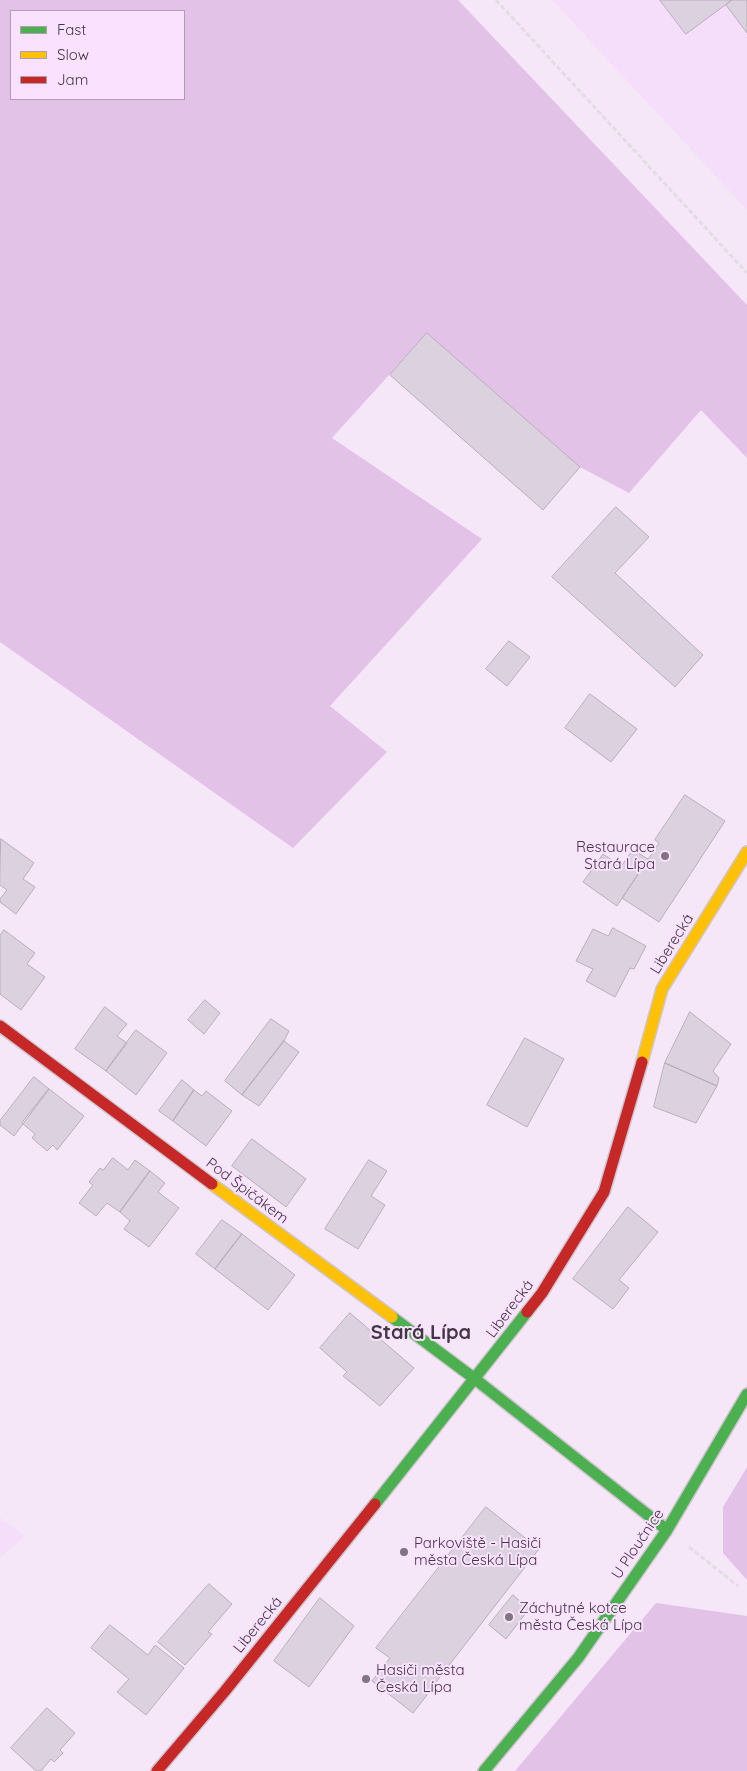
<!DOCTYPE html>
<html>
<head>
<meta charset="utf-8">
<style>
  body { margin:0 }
  #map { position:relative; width:747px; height:1771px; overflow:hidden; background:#f5e7f8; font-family:Quicksand,sans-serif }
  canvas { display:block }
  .legend { position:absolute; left:10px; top:10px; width:175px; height:90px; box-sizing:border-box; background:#fae1fe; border:1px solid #b09db3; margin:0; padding:6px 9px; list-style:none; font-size:15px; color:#413843 }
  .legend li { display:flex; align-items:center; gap:10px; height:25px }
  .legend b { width:25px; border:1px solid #b09db3 }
</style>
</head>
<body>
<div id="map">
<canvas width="747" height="1771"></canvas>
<ul class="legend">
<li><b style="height:6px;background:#4caf50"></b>Fast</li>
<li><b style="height:6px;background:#ffc107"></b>Slow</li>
<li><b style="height:6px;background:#c62828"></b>Jam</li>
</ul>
</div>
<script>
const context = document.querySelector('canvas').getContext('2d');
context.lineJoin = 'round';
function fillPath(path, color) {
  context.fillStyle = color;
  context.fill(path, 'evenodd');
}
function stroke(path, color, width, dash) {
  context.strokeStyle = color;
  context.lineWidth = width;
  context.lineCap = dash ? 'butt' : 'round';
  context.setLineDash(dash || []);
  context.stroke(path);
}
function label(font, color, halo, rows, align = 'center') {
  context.font = font + ' Quicksand,sans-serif';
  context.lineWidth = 4;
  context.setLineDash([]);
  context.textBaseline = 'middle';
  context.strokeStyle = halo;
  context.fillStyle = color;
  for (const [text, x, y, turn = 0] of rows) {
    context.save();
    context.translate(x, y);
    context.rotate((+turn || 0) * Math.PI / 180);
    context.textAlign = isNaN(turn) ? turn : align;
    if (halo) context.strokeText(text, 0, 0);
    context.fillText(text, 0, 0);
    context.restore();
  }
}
fillPath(new Path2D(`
  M552,0H747V210Z
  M0,1518L25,1536L0,1558Z`), '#f5def9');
fillPath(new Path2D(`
  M0,0H458L747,305V458L701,410L629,493L580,467L427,333L332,438L482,539L330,706L387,752L293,848L0,642ZM11,11H184V99H11Z
  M747,1467V1580L723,1553V1507Z
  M656,1603L747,1616V1771H515Z`), '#e3c2e8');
const building = new Path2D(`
  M660,0H732L686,34Z
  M732,0H747V33L726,5Z
  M427,333L580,467L543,510L390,375Z
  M616,507L649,537L615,573L703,655L675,687L552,577Z
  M509,641L530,657L507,686L486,669Z
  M590,694L637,729L611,762L565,728Z
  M685,795L725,821L659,922L622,898L659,843L655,840Z
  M1,839L34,863L23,879L35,887L16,914L0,902V899L7,890L0,885Z
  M633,850L648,859L617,906L583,882L603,854L621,866Z
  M613,928L646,946L634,969L630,968L615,997L586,981L593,969L576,961L593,929L608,936Z
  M4,930L35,953L27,964L45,977L21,1010L0,994V936Z
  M205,1000L220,1013L204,1034L188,1020Z
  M105,1007L127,1024L117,1036L127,1043L106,1071L75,1049Z
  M690,1012L731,1044L713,1071L719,1078L717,1086L665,1063Z
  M271,1019L289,1031L284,1041L242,1095L225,1081Z
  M136,1030L167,1053L136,1095L106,1071Z
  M525,1038L564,1059L527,1127L487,1105Z
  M284,1041L299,1052L259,1106L242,1095Z
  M665,1063L717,1086L696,1123L654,1107Z
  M34,1077L49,1089L14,1136L0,1125V1121Z
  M182,1080L194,1090L173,1121L159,1111Z
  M49,1089L84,1116L57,1150L53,1145L47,1151L32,1138L35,1134L22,1123Z
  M194,1090L202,1096L206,1091L232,1111L206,1146L173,1121Z
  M252,1139L306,1179L286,1207L232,1166Z
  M113,1158L128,1170L135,1160L150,1171L120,1212L107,1203L96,1216L79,1203L93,1185L89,1182L100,1168L103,1170Z
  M369,1160L387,1171L371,1196L385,1205L358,1249L325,1229Z
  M150,1171L165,1183L158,1192L179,1208L149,1247L124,1229L130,1221L120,1212Z
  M628,1207L658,1232L619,1280L629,1288L613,1309L573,1279Z
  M222,1220L242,1234L215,1269L196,1254Z
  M242,1234L295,1275L268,1310L215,1269Z
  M350,1313L414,1368L380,1406L343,1376L347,1372L320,1348Z
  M486,1507L539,1549L426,1695H427L413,1713L372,1681L390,1658L376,1648Z
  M209,1584L232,1604L208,1632L212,1634L185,1665L158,1642Z
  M513,1595L529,1609L506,1639L489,1625Z
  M320,1598L354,1626L309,1687L274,1661Z
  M110,1625L148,1655L155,1645L184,1668L146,1715L117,1692L129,1679L91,1648Z
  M47,1708L75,1733L60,1750L63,1753L54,1762L51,1759L41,1771H36L11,1748Z`);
fillPath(building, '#dcd1df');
stroke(building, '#b8adba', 1);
const fast = new Path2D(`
  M392,1317L475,1379L667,1530
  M375,1504L527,1312
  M484,1771L578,1658L667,1530L747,1394`);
const slow = new Path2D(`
  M642,1062L662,989L747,852
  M212,1184L392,1317`);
const jam = new Path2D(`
  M0,1026L212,1184
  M527,1312L542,1293L604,1192L642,1062
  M157,1771L225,1691L375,1504`);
stroke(fast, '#cfc5d1', 14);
stroke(slow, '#cfc5d1', 14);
stroke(jam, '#cfc5d1', 14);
stroke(new Path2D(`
  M496,0L747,273
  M689,1547L738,1586`), '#e1dde2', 3, [5, 2.5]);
stroke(fast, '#4caf50', 11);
stroke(slow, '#ffc107', 11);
stroke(jam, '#c62828', 11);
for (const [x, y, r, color] of [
  [665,856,5,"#807582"],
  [404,1552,5,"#807582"],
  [509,1617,5,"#807582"],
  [366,1679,5,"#807582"]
]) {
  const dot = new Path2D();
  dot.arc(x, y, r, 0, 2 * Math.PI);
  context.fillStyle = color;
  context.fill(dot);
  stroke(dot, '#fae1fe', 2);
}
label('15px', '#413843', '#fae1fe', [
  ["Restaurace",655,847,"right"],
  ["Stará Lípa",655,864,"right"],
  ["Parkoviště - Hasiči",414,1543],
  ["města Česká Lípa",414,1560],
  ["Záchytné kotce",519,1608],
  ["města Česká Lípa",519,1625],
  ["Hasiči města",376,1670],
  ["Česká Lípa",376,1687]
], 'left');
label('15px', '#413843', '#fae1fe', [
  ["Liberecká",672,944,-58],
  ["Pod Špičákem",247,1191,37],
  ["Liberecká",510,1309,-53],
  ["U Ploučnice",638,1544,-56],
  ["Liberecká",258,1625,-51]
]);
label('bold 20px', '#413843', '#fae1fe', [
  ["Stará Lípa",421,1333]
]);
</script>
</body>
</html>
